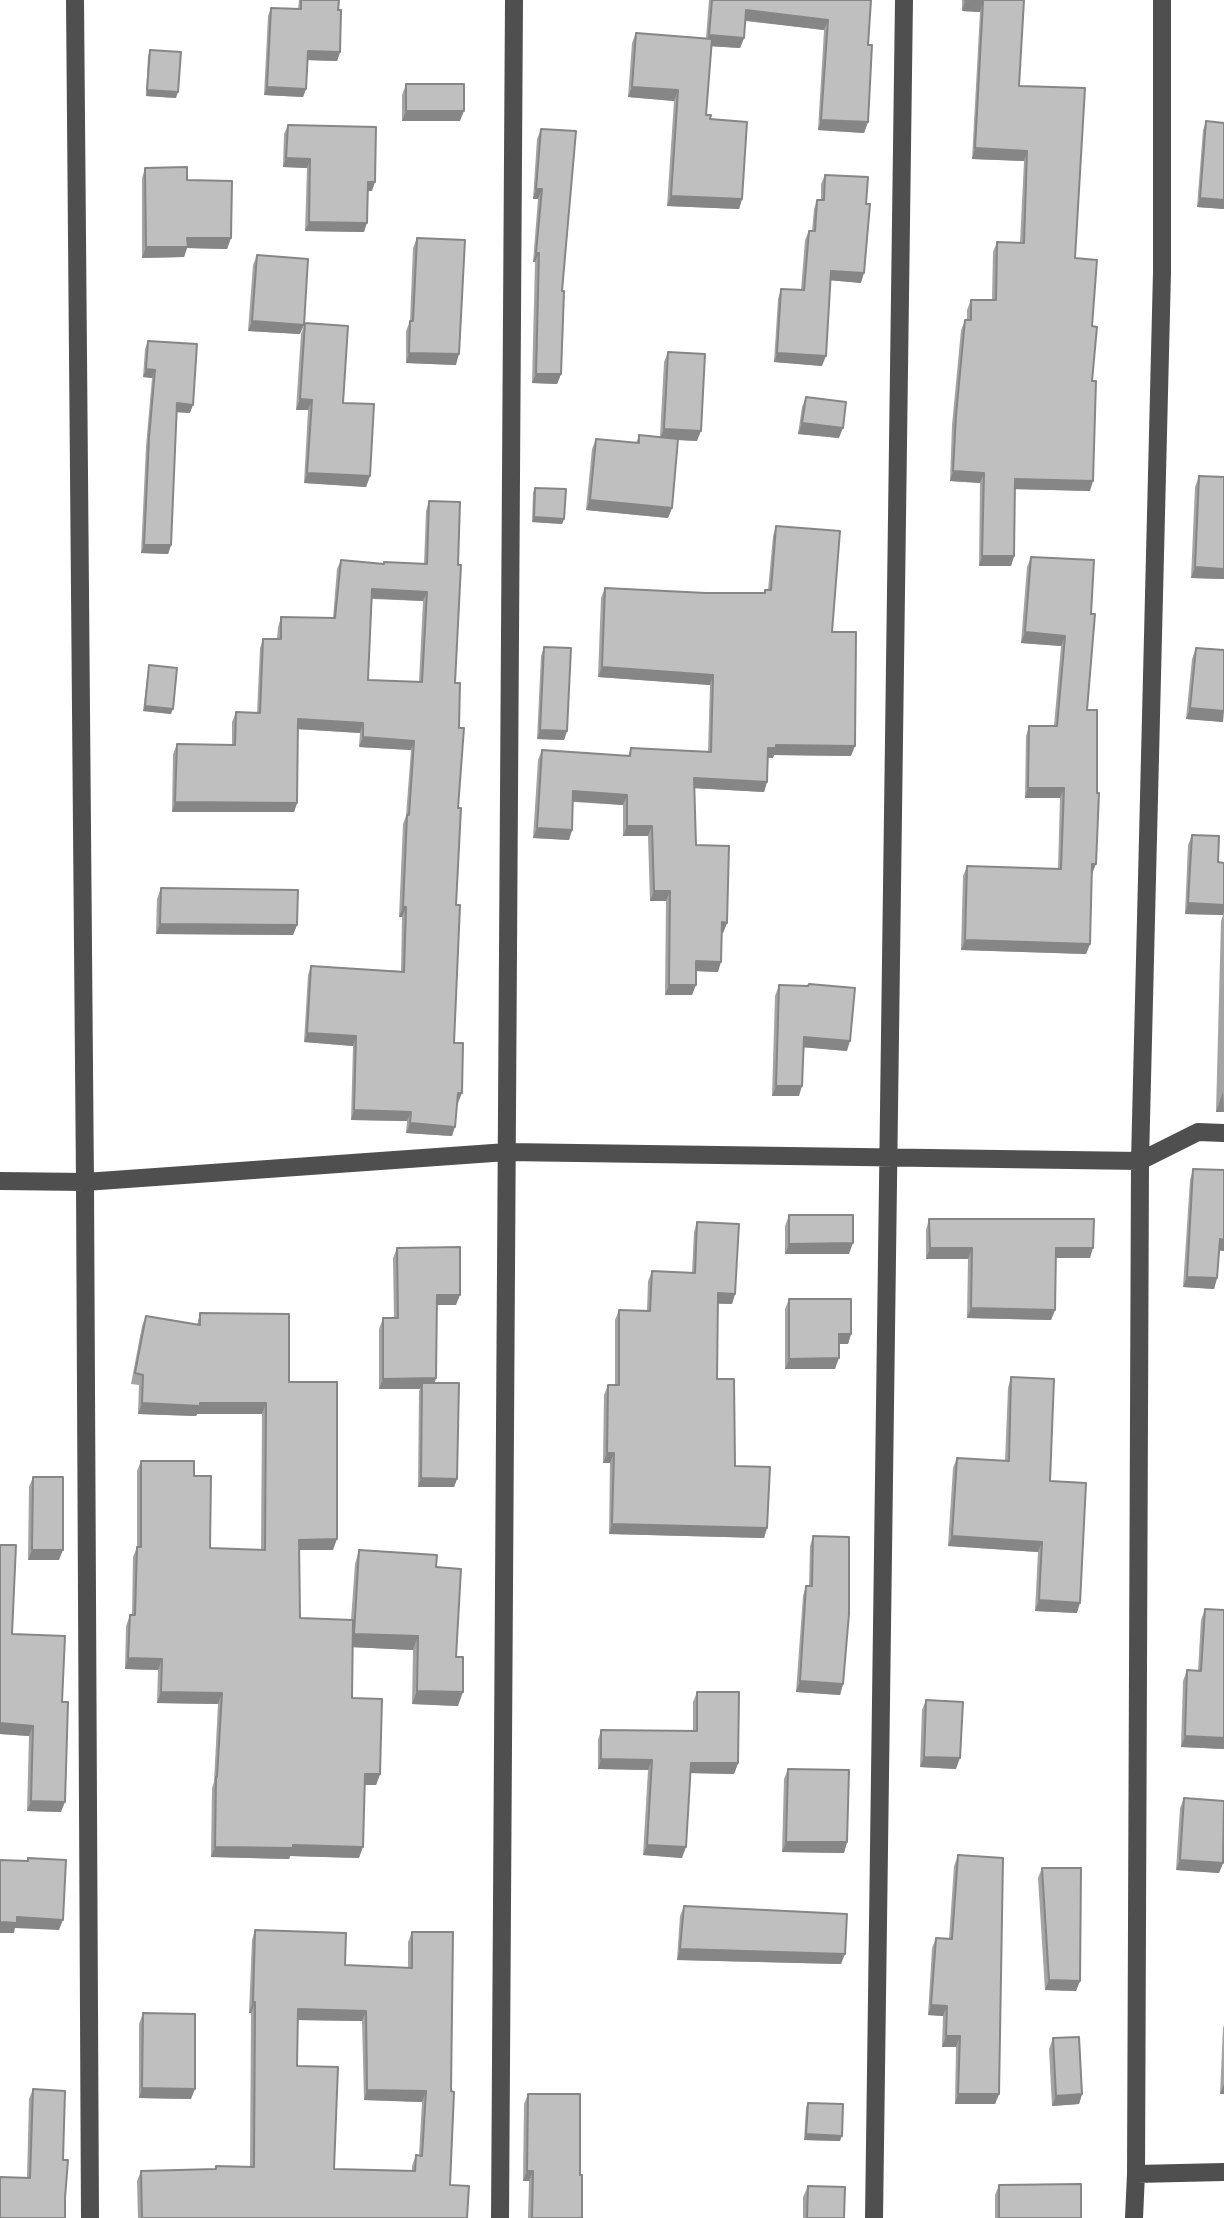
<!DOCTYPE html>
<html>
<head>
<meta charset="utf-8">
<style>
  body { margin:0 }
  canvas { display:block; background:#fff }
</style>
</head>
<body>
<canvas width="1224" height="2218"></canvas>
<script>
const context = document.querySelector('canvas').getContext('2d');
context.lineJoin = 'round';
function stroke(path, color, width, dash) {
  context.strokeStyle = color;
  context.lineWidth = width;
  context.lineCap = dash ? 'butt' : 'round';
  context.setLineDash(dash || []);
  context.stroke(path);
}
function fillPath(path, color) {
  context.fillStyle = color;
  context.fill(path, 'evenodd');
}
stroke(new Path2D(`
  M75,0L85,1182L90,2218
  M0,1181L85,1182L507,1152L1140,1161L1198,1132L1224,1133
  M1136,2174L1224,2172
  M500,2218L514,0
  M874,2218L904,0
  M1134,2218L1136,2174L1140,1161L1162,272V0`), '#4f4f4f', 18);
fillPath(new Path2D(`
  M299,0H339L340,52L337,61L307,60L306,89L303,97L264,95L268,16L271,8L298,9Z
  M709,0H871L868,45V122L864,133L818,130L824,30L745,21L744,38L740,48L712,46L706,115L710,119L742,199L739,209L667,206L674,101L628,97L632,43L636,33L706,38Z
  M962,0H1024L1019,86L1075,258L1092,326V381L1090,491L1015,489L1014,556L1011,566H979L980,483L950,481L952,425L961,330L965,320H967V310L971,300H992L993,252L997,242L1020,243L1024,161L972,159L980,12L962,11Z
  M150,50L176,98L146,96L148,56Z
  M406,84L460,121H402V95Z
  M1206,121L1224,123V209L1197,207L1203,130Z
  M288,125L372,191H368L364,232L305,231L307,168L283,167L284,134Z
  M541,129L562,291L561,374L557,384L532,383L535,262H533L538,199H533L537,139Z
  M145,168L187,180L231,238L227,249L187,248L184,257L142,258V178Z
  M825,175L861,283L830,280L822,366L774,362L778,299L781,289L801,290L805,240L809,231H812L814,209L817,200H821V184Z
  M417,238L456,365L406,363V331L410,321L413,248Z
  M257,255L300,334L248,331L253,265Z
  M305,323L343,403L370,476L366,487L304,483L308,410H296L301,334Z
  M148,341L190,413L176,412L171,545L168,554L141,553L146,446L152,378L143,377L145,349Z
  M668,352L697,441L678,440L672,508L668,518L586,510L592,449L596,439L636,443L639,435L660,437L664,362Z
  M806,397L839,438L798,434L802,407Z
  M1199,476L1224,579L1191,578L1195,487Z
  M535,488L564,519L562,524L532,522L533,493Z
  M429,501L458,565L455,683L459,728L458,808L454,1043L458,1103H457L452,1136L406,1133L407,1121L351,1120L353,1046L304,1042L308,975L311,966L401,971L402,917H399L403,824L406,816L411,750L359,747L360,733L298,729L297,803L294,812H172L173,754L177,744L232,745V722L236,712L257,713L260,648L263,639H277L278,627L281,617L333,618L337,569L341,560L383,564H424L426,511ZM371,599L423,601L419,682L368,680Z
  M776,526L832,632L851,756L774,755L773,758H768L767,782L764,792L694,788L696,845L727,923L723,933L722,932L718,972L696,971L692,995H665L666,901H650L648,836H623V805L573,802L572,830L569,840L533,838L538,760L542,750L628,756L631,748L708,752L710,685L598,677L601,598L605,588L706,593H764L765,590H768L773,536Z
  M1031,557L1091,614L1087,710L1092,874L1090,944L1086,954L961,950L963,876L967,866L1058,869L1060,798H1025L1026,736L1029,726H1054L1061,646L1021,643L1027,567Z
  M544,647L567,731L564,740L537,739L541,656Z
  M1196,648L1224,650L1223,722L1186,719L1192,659Z
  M149,665L171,714L143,711L148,671Z
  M1192,835L1218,862L1224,863V1112H1216L1221,921L1223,915L1185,914L1188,845Z
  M161,888L297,925L293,935L156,934L157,899Z
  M779,985L847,1051L803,1047L799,1096H772L775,996Z
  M1193,1169L1224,1170V1251L1219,1250L1217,1278L1214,1289L1183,1287L1190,1180Z
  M789,1215L849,1254H785V1226Z
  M929,1219L1090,1258H1056L1055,1310L1051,1320L967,1318L968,1259H926V1230Z
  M697,1222L735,1294L732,1304H718L717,1379L735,1466L767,1528L764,1538L609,1534L610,1463H603L604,1395L608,1385H615V1320L619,1310L647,1311L648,1281L652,1271L692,1273L694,1232Z
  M397,1248L456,1305H437L435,1383L457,1479L454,1487H418L419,1391L420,1389H379V1329L383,1318H394L393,1258Z
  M789,1299L851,1334L848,1344H839L835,1369H785V1309Z
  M200,1313L289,1382L333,1550H299L300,1618L351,1620L355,1564L359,1550L436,1567L456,1657L458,1706L412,1704L413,1650L353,1647L352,1698L380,1774L376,1785H365L359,1858L290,1856L289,1859L211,1857L212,1788L214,1782L218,1704L157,1703L158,1670L125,1669L126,1626L130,1615H132L133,1557L137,1547V1471L141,1461L194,1476L210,1548L261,1550L262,1414H197L196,1416L138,1414L139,1385L131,1384L142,1326L146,1316L197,1325Z
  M1011,1377L1050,1481L1077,1613L1035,1611L1038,1552L948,1546L953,1468L957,1458L1005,1461L1008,1388Z
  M33,1477L59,1560H28L29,1487Z
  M813,1536L843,1684L840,1695L796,1692L803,1596L806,1586H809L810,1546Z
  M0,1545L12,1634L62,1702L61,1812L27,1811L29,1736L0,1734Z
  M1205,1609L1224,1610V1749L1181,1747L1183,1681L1187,1670L1198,1671L1201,1620Z
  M697,1692L738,1763L734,1774L690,1773L682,1858L643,1855L648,1770L598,1769V1740L601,1730L693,1731V1702Z
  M926,1700L956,1769L920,1767L922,1710Z
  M788,1769L847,1842L844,1853L782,1852L784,1779Z
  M1184,1798L1223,1863L1219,1873L1176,1870L1180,1808Z
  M958,1855L999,2094L995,2104H955L956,2047H942L943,2016L928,2015L932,1948L936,1938L949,1939L954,1866Z
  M1042,1868L1080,1981L1076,1991L1045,1990L1038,1878Z
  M684,1906L841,1964L677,1960L680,1916Z
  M255,1930L345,1965L408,1968V1942L412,1932L450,2185L467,2218H138L137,2181L141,2171L215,2169L216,2166L250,2167L251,2013H249L252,1940ZM298,2020L362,2021L364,2100L422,2102L419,2155H416L412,2166V2171L334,2169L297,2066Z
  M143,2013L191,2099L139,2098V2024Z
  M1224,2025V2094H1220L1223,2028Z
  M1053,2038L1082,2094L1079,2104L1052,2106L1049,2049Z
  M33,2089L63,2160L65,2198L27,2178L29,2099Z
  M528,2094L580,2175L582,2218H528L529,2181H523L524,2104Z
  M808,2103L840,2141L804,2140L806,2108Z
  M999,2185L1081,2218H995V2195Z
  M808,2186L844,2218H803V2197Z`), '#a4a4a4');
fillPath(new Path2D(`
  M965,1L983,2L980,12L962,11Z
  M746,10L828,20L824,30L742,20Z
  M709,35L744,38L740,48L706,46Z
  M308,51L340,52L337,61L305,60Z
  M267,87L306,89L303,97L264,95Z
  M632,87L678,90L674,101L628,97Z
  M147,90L178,92L176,98L146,96Z
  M406,111H464L460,121H402Z
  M821,120L868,122L864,133L818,130Z
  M975,148L1027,151L1024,161L972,159Z
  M286,158L310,159L307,168L283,167Z
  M368,182H375L372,191H365Z
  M536,189H542L538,199H533Z
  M671,196L742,199L739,209L667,206Z
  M1200,198L1224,200V209L1197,207Z
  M309,222L367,223L364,232L305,231Z
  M187,238H231L227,249L187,248L184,257L142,258L146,247Z
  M536,253H539L535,262H533Z
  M831,271L864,273L861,283L827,280Z
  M252,321L304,325L300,334L248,331Z
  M409,353L459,354L456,365L406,363Z
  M777,353L826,356L822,366L774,362Z
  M146,369L155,370L152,378L143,377Z
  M536,374H561L557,384L532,383Z
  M300,399L312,400L308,410H296Z
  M177,403L193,405L190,413L174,412Z
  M802,423L843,428L839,438L798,434Z
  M664,429L701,431L697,441L660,439Z
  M953,471L984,473L980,483L950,481Z
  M307,473L370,476L366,487L304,483Z
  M1015,479L1093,481L1090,491L1011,489Z
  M590,500L672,508L668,518L586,510Z
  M534,517L564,519L562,524L532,522Z
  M144,545H171L168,554L141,553Z
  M982,556H1014L1011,566H979Z
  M1195,567L1224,569V579L1191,578Z
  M372,589L427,592L423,601L368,598Z
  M1025,632L1065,636L1061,646L1021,643Z
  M602,667L713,675L710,685L598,677Z
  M145,706L173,709L171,714L143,711Z
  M1190,708L1224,711L1223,722L1186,719Z
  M298,719L363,723L360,733L295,729Z
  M540,730L567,731L564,740L537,739Z
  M363,737L414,741L411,750L359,747Z
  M776,745L855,746L851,756L774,755L773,758H765L768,748Z
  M694,778L767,782L764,792L691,788Z
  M1028,788H1064L1060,798H1025Z
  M573,791L627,795L623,805L570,801Z
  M175,802L297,803L294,812H172Z
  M627,826H652L648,836H623Z
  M537,828L572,830L569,840L533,838Z
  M1092,864H1096L1092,874Z
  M654,891H670L666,901H650Z
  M1188,903L1224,905V911L1223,915L1185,914Z
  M403,907H406L402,917H399Z
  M722,922L727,923L723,933L719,932Z
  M160,924L297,925L293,935L156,934Z
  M965,940L1090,944L1086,954L961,950Z
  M696,961L721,962L718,972L693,971Z
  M669,985H696L692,995H665Z
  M307,1033L356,1036L353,1046L304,1042Z
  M804,1037L850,1041L847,1051L800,1047Z
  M776,1086H802L799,1096H772Z
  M1223,1092L1224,1112H1216Z
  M458,1093H462L458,1103H454Z
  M354,1110L411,1112L407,1121L351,1120Z
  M410,1123L455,1127L452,1136L406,1133Z
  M1220,1239L1224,1240V1251L1216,1250Z
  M853,1243L849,1254H785L789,1244Z
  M930,1248H972L968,1259H926Z
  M1056,1248H1093L1090,1258H1052Z
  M1187,1277L1217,1278L1214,1289L1183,1287Z
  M718,1293L735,1294L732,1304L714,1303Z
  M437,1295H460L456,1305H433Z
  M971,1308L1055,1310L1051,1320L967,1318Z
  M839,1334H851L848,1344H835Z
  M839,1358L835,1369H785L789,1359Z
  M436,1378L433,1389L422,1383L420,1389H379L383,1379Z
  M142,1403H266L262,1414H197L196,1416L138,1414Z
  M607,1453H614L610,1463H603Z
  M421,1478L457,1479L454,1487H418Z
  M612,1524L767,1528L764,1538L609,1534Z
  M952,1536L1042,1542L1038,1552L948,1546Z
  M337,1539L333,1550H296L299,1540Z
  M32,1550H63L59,1560H28Z
  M1039,1600L1080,1603L1077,1613L1035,1611Z
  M354,1634L418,1636L413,1650L349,1647Z
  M128,1658L162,1659L158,1670L125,1669Z
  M800,1681L843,1684L840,1695L796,1692Z
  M417,1691L463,1692L458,1706L412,1704Z
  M161,1692L222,1693L218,1704L157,1703Z
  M0,1723L33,1726L29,1736L0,1734Z
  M1185,1736L1224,1738V1749L1181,1747Z
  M924,1757L960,1758L956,1769L920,1767Z
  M601,1759L652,1760L648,1770L598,1769Z
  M691,1763H738L734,1774L687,1773Z
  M365,1774H380L376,1785H361Z
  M31,1801L65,1802L61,1812L27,1811Z
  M786,1842H847L844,1853L782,1852Z
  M293,1845L363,1847L359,1858L290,1856L289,1859L211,1857L215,1847Z
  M647,1845L686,1847L682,1858L643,1855Z
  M1180,1860L1223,1863L1219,1873L1176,1870Z
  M17,1917L63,1920L59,1930L15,1928L14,1933H0V1922Z
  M680,1949L845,1954L841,1964L677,1960Z
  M1049,1980L1080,1981L1076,1991L1045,1990Z
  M253,2002H255L251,2013H249Z
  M931,2005L947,2006L943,2016L928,2015Z
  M298,2009L366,2011L362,2021L294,2020Z
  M946,2036H960L956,2047H942Z
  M1224,2084V2094H1220Z
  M142,2088L195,2089L191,2099L139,2098Z
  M367,2090L426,2091L422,2102L364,2100Z
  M958,2094H999L995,2104H955Z
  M1082,2094L1079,2104L1052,2106L1056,2096Z
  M806,2134L842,2136L840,2141L804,2140Z
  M527,2171H533L529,2181H523Z`), '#868686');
const building = new Path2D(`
  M301,0H339L338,10H341L340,52L308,51L306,89L267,87L271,8L301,9Z
  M712,0H871L868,45H872L868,122L821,120L828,20L746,10L744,38L709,35Z
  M965,0H1024L1019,86L1085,88L1075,258L1097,260L1092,326L1097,327L1092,381H1096L1093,481L1015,479L1014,556H982L984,473L953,471L956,415L965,320H971V300H996L997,242L1024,243L1027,151L975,148L983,2Z
  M636,33L712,39L706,115H711L710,119L747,122L742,199L671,196L678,90L632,87Z
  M150,50L181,52L178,92L147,90Z
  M406,84H464V111H406Z
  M1206,121L1224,123V200L1200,198Z
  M288,125L376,127L375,182H368L367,223L309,222L310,159L286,158Z
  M541,129L576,131L562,291H564L561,374H536L539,253H536L542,189H536Z
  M187,167V180L232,181L231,238H187L188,247H146L145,168Z
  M825,175L868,177L866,204H870L864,273L831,271L826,356L777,353L781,289L804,290L809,231H815L817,200H824Z
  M417,238L465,240L459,354L409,353L410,321H413Z
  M257,255L308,259L304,325L252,321Z
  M305,323L348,326L343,403L374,404L370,476L307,473L312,400L300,399Z
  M148,341L197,344L193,405L177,403L171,545H144L149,438L155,370L146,369Z
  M668,352L705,354L701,431L664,429Z
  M806,397L846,402L843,428L802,423Z
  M639,435L678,439L672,508L590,500L596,439L639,443Z
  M1199,476L1224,477V569L1195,567Z
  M535,488L566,489L564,519L534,517Z
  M429,501L460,502L458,565H461L455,683H460L459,728H464L458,808H461L456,905H460L454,1043H463L462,1093H458L455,1127L410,1123L411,1112L354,1110L356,1036L307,1033L311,966L404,972L406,907H403L407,815H409L414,741L363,737V723L298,719L297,803L175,802L177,744L235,745L236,712L260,713L263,639H281V617L335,618L341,560L384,564V562L427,564ZM372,589L427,592L422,682L368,680Z
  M776,526L840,531L832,632H856L855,746L776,745V748H768L767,782L694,778L696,845L729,846L727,923L722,922L721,962L696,961V985H669L670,891H654L652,826H627V795L573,791L572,830L537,828L542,750L630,756L631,748L711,752L713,675L602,667L605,588L706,593H765V590H771Z
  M1031,557L1094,560L1091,614H1095L1087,710H1097V793H1099L1096,864H1092L1090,944L965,940L967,866L1061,869L1064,788H1028L1029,726H1057L1065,636L1025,632Z
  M544,647L571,648L567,731L540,730Z
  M1196,648L1224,650V711L1190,708Z
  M149,665L177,668L173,709L145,706Z
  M1192,835L1219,836L1218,862L1224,863V905L1188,903Z
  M161,888L298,890L297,925L160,924Z
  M809,984L855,988L850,1041L804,1037L802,1086H776L779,985L808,986Z
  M1193,1169L1224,1170V1240L1220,1239L1217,1278L1187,1277Z
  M789,1215H853V1243L789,1244Z
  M929,1219H1094L1093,1248H1056L1055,1310L971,1308L972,1248H930Z
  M697,1222L739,1224L735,1294L718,1293L717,1379H734L735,1466L770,1467L767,1528L612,1524L614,1453H607L608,1385H619V1310L650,1311L652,1271L695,1273Z
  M460,1247V1295H437L436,1378L383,1379V1318H398L397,1248Z
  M789,1299H851V1334H839V1358L789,1359Z
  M200,1313L289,1314V1382H337V1539L299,1540L300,1618L353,1620L352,1698L382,1699L380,1774H365L363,1847L293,1845V1848L215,1847L216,1777H217L222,1693L161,1692L162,1659L128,1658L130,1615H135L137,1547H141V1461H194V1476H211L210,1548L265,1550L266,1403H200V1406L142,1403L143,1375L135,1373L146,1316L200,1325Z
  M1011,1377L1054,1379L1050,1481L1086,1483L1080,1603L1039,1600L1042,1542L952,1536L957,1458L1009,1461Z
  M422,1383H459L457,1479L421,1478Z
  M33,1477H63V1550H32Z
  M813,1536L849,1537V1614L843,1684L800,1681L806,1586H812Z
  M0,1545H16L12,1634L65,1636L62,1702H68L65,1802L31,1801L33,1726L0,1723Z
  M359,1550L437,1555L436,1567L461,1569L456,1657H463V1692L417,1691L418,1636L354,1634Z
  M1205,1609L1224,1610V1738L1185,1736L1187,1670L1201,1671Z
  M697,1692H739L738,1763H691L686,1847L647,1845L652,1760L601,1759V1730L697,1731Z
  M926,1700L963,1702L960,1758L924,1757Z
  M788,1769L849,1770L847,1842H786Z
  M1184,1798L1224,1801L1223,1863L1180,1860Z
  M958,1855L1003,1858L999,2094H958L960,2036H946L947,2006L931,2005L936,1938L952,1939Z
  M28,1858L66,1860L63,1920L17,1917V1923L0,1922V1860L28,1861Z
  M1042,1868H1081L1080,1981L1049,1980Z
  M684,1906L847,1914L845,1954L680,1949Z
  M255,1930L346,1933L345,1965L412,1968V1932H453L451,2091L454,2092L450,2185L469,2186L467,2218H142L141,2171L216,2169V2166L254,2167L255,2002H253ZM298,2009L366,2011L367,2090L426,2091L422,2156L416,2155L415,2171L334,2169L338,2067L297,2066Z
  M143,2013L195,2014V2089L142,2088Z
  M1079,2037L1082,2094L1056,2096L1053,2038Z
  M33,2089L65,2091L63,2160H68L65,2198V2218H0V2177L30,2178Z
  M528,2094H580V2175H582V2218H532L533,2171H527Z
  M808,2103L843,2104L842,2136L806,2134Z
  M1081,2184V2218H999V2185Z
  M808,2186L845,2187L844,2218H807Z`);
fillPath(building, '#bfbfbf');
stroke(building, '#868686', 2);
</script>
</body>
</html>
